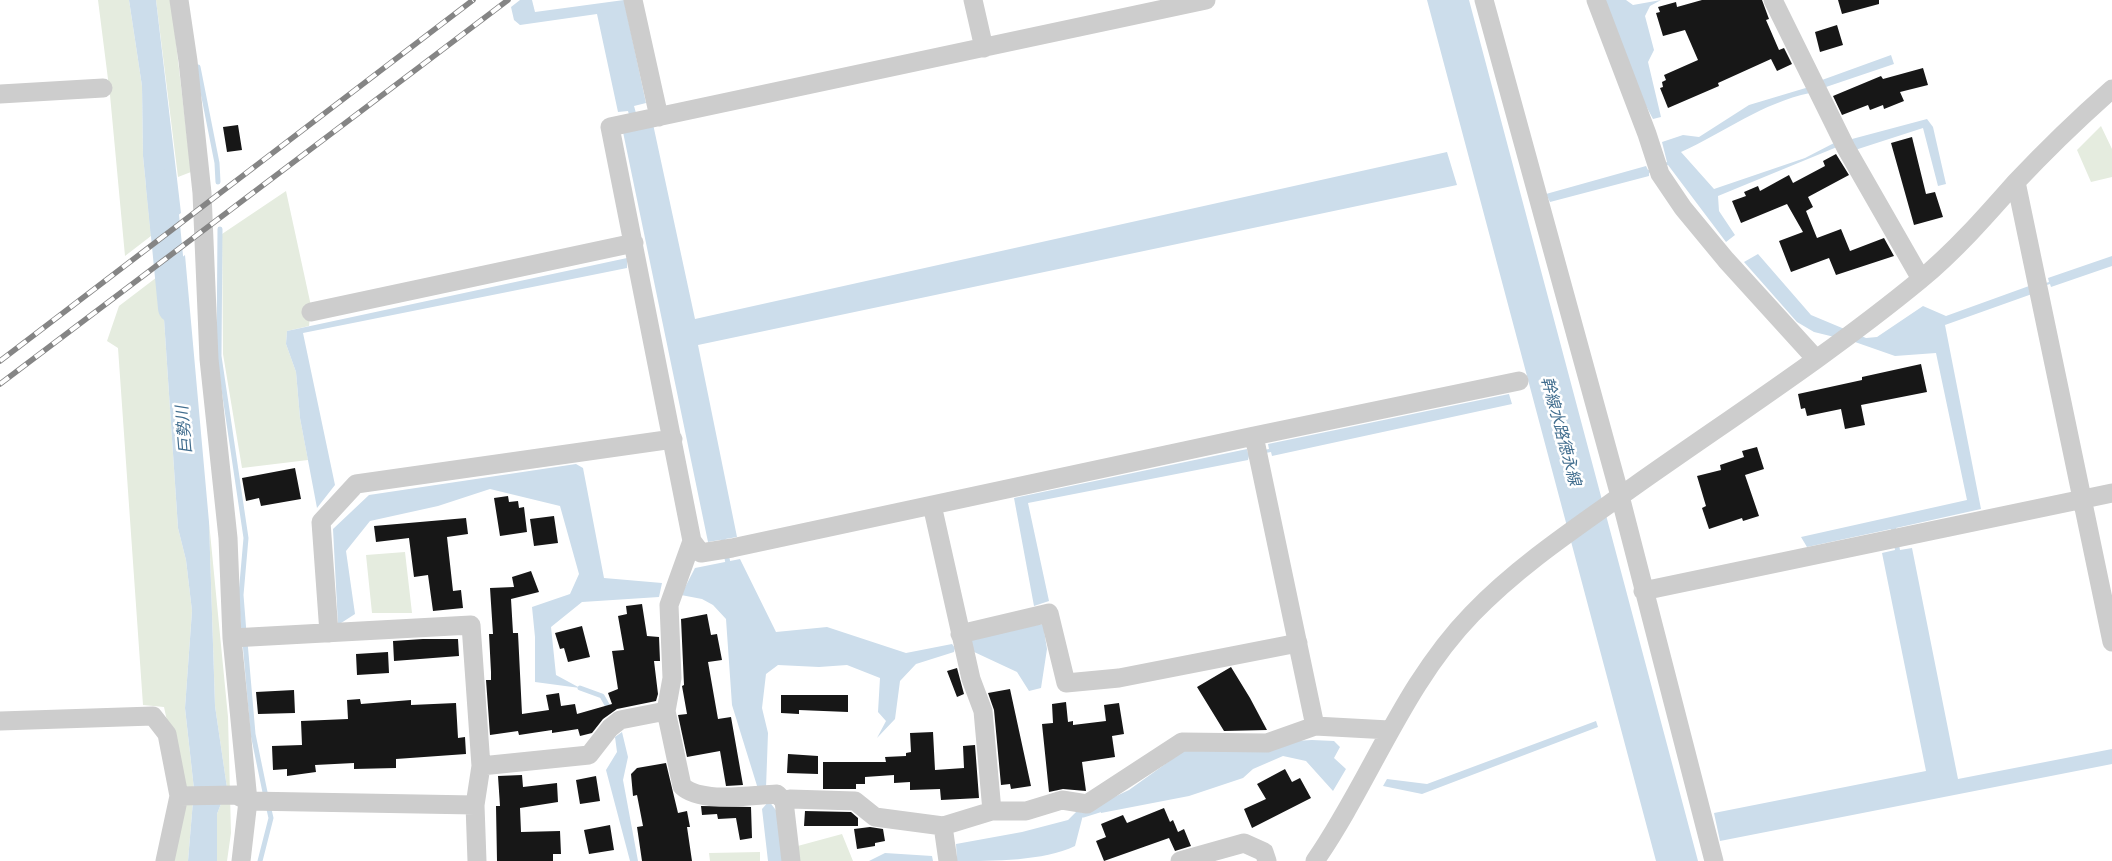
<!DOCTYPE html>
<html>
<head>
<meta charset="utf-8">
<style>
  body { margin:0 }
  canvas { display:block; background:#fff }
</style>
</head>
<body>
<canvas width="2112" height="861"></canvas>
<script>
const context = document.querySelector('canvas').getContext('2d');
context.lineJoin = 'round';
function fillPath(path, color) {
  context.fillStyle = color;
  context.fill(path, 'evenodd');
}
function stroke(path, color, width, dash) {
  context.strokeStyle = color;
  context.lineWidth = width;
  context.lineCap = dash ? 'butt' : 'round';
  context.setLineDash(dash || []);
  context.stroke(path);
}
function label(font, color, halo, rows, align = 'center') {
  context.font = font + ' Ubuntu,"Noto Sans JP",sans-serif';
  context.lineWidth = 5;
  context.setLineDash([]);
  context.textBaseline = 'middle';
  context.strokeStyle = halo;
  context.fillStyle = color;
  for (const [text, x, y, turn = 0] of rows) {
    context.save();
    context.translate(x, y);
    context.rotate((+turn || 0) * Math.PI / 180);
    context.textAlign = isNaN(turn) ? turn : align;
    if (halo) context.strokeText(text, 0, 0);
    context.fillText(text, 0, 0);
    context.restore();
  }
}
fillPath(new Path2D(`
  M98,0H129L142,86L143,156L151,236L125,256L110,95Z
  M156,0H171L191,172L178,177Z
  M2101,126L2112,149V177L2091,182L2077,150Z
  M286,191L311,306L309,326L287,331L286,344L296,372L300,418L308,460L242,468L223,354L222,234Z
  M161,274L178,528L186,560L192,611L185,708L194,789L188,861H172L183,795L164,707L143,705L118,348L107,341L119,306Z
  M209,522L228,717L231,833L227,861H217V814L227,788L215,706Z
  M405,552L412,613H372L366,555Z
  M842,834L853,861H800L794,847Z
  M760,852V861H710L709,853Z`), '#e5ecdf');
fillPath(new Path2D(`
  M129,0H156L181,213L151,236L143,156L142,86Z
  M520,0H532L535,12L624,0L646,103L634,106L640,127L653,124L695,319L1447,152L1457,185L698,345L737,537L708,542L623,132L633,129L628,111L618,112L597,14L520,25L514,20L511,7Z
  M1427,0H1469L1698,861H1656Z
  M1603,0H1626L1633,5L1661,0L1650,6L1645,16L1654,50L1648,62L1661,117L1653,119L1637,89Z
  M1891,55L1894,64L1826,87L1822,80Z
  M1809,87L1810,93C1762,103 1725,132 1681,152L1714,189L1805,158L1836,142L1837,147L1718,196L1719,211L1735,235L1726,242L1668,165L1649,173V176L1550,202L1546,194L1646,166L1648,170L1667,162L1662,142L1683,135L1699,137L1749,105Z
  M1927,119L1933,127L1946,184L1938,186L1923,128L1855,150L1852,139Z
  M1758,254L1811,315L1866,338L1877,337L1923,306L1946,316L2029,286L2030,288L2049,282L2048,278L2112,256V266L2051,287L2050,284L2031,290L2032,294L1945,325L1981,509L1896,528L1900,550L1912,548L1958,779L2112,749V764L1720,841L1714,813L1926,771L1882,553L1895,550L1891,529L1807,547L1801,537L1967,500L1936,353L1895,356L1855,342L1814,332L1797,322L1744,262Z
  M185,255L209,522L215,706L227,788L217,814V861H188L194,789L185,708L192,611L186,560L178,528L161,274Z
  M627,258V268L303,333L335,485L317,508L300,418L296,372L286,344L287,331Z
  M1509,394L1512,404L1272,456L1271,452L1249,456L1248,460L1028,503L1049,601L1034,606L1014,498L1247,449L1248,453L1269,449L1268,444Z
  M576,464L583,468L604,578L662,583L659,597L582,602L551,627L556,675L580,688L535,682V637L532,607L570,594L579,574L560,506L490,489L438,506L370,521L346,551L355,614L338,625L333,529L369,495Z
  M740,559L776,632L827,627L906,653L952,644L955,648L954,652L916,664L900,681L895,719L877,738L886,721L878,712L880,678L847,665L819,667L778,665L766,674L762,708L768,733L766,788L758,789L732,705L726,619L713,605L702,599L681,595L695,568Z
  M1043,624L1047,649L1041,688L1029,691L1017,672L972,651L971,636Z
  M1596,721L1598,727L1422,794L1383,786L1387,779L1427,784Z
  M622,732L628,757L623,780L638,861H630L606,770L617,752L615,737Z
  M1312,740L1334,741L1340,747L1334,758L1346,769L1333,791L1306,761L1283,756L1253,769L1243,778L1189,796L1101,813L1097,805L1129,790L1189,747Z
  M769,801L778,813L788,861H768L762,809Z
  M1079,809L1083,815L1075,846C1043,861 995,861 957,861L956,844L1022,832L1068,820Z
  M885,853L932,856L933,861H869Z`), '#ccddeb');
fillPath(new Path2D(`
  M184,212L183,215L166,228L153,238H149Z`), '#fff');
stroke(new Path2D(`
  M198,67L217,163L218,182
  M220,229L219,356L246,538L241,595L244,633
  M723,539L729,568
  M245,642L253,734L266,797
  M580,688L602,696L610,710
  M1083,815L1099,810
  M260,861L271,818L268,805`), '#ccddeb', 5);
stroke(new Path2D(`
  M161,184L173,308`), '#ccddeb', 30);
fillPath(new Path2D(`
  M1702,0H1762L1769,19L1766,20L1779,50L1784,48L1792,64L1777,71L1771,59L1718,83L1719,86L1668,108L1660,88L1663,87L1662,82L1666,80L1664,75L1698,60L1685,30L1663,36L1656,13L1660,12L1658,7L1676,2L1677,7Z
  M1838,0H1879V4L1842,14Z
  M1837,25L1843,45L1820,52L1815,32Z
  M1923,68L1928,85L1900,92L1904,101L1884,109L1883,105L1870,110L1868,105L1842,115L1833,96L1881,76L1883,79Z
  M238,125L242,150L227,152L223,127Z
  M1912,137L1926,194L1935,192L1943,217L1914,225L1891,143Z
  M1836,154L1849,175L1808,197L1813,207L1806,211L1817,238L1841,229L1850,251L1884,238L1894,256L1836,275L1829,258L1791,272L1779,241L1803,232L1787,204L1741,223L1732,201L1746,196L1744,192L1758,186L1760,191L1789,175L1793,183L1825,166L1823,161Z
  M1921,364L1927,392L1861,405L1865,425L1845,429L1841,409L1807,416L1805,408L1801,409L1798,394L1862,380V377Z
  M1757,447L1764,469L1745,475L1759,516L1743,521L1742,518L1709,529L1702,508L1706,506L1697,476L1721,470L1720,465L1744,457L1742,451Z
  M295,468L301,499L261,506L259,498L246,501L242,478Z
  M508,496L509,502L518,501L519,508L524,507L527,532L500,536L494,498Z
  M554,516L558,543L534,546L530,519Z
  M466,518L468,534L447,537L453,591L461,590L463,608L433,611L428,575L414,577L409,538L376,542L374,526Z
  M531,571L539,592L511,599L513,633H518L522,714L549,710L546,695L559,693L561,706L575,704L577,714L612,704L608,693L618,689L612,651L624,650L618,616L627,614L626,606L642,604L647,636L659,637L660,661H654L658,694L656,701L617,709L603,719L592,733L580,736L578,729L552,733V730L519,735L518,731L490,735L486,680H491V672L489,634H493L490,588L514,587L512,577Z
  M707,614L711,635L717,634L722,660L708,662L718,719L731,717L743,785L726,786L720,751L687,757L678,715L687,714L682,686L684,685L681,619Z
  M582,626L590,657L568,662L564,648L560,649L555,633Z
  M423,639H458L459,656L394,661L393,641Z
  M388,652L389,673L357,675L356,654Z
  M1231,667L1250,698L1267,730L1224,731L1197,687Z
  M957,668L964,694L957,697L947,671Z
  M1010,689L1031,786L1011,789L1010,784L1001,785L994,710L988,693Z
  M294,690L295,713L258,714L256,692Z
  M781,695H848V712L799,710V714L781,713Z
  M360,699L361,704L411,700V705L456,703L458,738L465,737L466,754L396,759V768L354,769V763L315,765L316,772L287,776V769L273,770L272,746L302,745L301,721L348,719L347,700Z
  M1066,702L1068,722L1073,721V725L1106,721L1104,705L1119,703L1124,734L1112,736L1115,757L1082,762L1086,791L1063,789L1049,792L1042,724L1053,723L1052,704Z
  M933,732L935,770L964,768L963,746L975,745L979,798L941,800L940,789L910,790V782L894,783V775L865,777V784H856V789H823V762H886L885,757L906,756V753L911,752L910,733Z
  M788,754L818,756V774L787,773Z
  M666,763L678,813L687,811L690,827H687L692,861H642L637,827L643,826L637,795L633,796L631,774L637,768Z
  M1285,769L1292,782L1300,778L1311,798L1252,828L1244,809L1266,799L1257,784Z
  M522,775L523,787L557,783L558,802L520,808L521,832L560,831L561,854H553V861H497L496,806H500L498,776Z
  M596,776L600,801L580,804L576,780Z
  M701,806L751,807L752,838L740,840L736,818L718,819L717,814L702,815Z
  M1164,808L1170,822L1173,820L1178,832L1184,829L1191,846L1175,851L1169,838L1104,861L1096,841L1106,837L1101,824L1123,815L1127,823Z
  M805,811L851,812L858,818V826H804Z
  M610,825L614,850L589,854L584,830Z
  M870,827L883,829L885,841L875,843V846L857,849L854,829Z`), '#171717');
stroke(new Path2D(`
  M179,0L188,61L202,193L209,359L228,538L232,638L248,801L241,861
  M633,0L659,117
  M973,0L984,48
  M1206,0L610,127L692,541L701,553L732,548L1254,436L1315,726L1389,730
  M1484,0L1620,496L1714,861
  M1596,0L1647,134L1660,174L1683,208L1726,260L1816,359
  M1773,0L1846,148L1921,279
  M0,94L103,88
  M2016,182L2112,642
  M311,312L634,243
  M1254,436L1519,381
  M932,505L971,679L983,711L992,811
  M1643,591L2112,493
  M329,633L321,522L356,484L673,439
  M960,634L1049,613L1066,683L1119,678L1298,643
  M232,638L471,625L481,766L475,805
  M666,711L672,678L669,605L692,541
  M0,721L153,716L167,734L179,796L165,861
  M481,766L589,755L610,728L620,720L666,711L682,786C701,804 751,795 777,794L784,801L791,861
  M179,796L236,795L248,801L475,805L477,861
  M784,801L790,799L855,801L875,817L943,826L992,811H1026L1062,800L1087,804L1182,742L1267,743L1315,726
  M943,826L948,861
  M1180,861L1244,843L1264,852L1267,861
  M1315,861C1371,780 1403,685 1472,614C1520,564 1580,525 1636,485C1731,418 1830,354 1920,280C1955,251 1985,217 2015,183C2046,150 2078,119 2112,89`), '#cdcdcd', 19);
const rail = new Path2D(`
  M0,361L473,0
  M0,384L508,0`);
stroke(rail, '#858585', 5.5);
stroke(rail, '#fff', 4, [11]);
label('italic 16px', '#416d8e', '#fff', [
  ["巨勢川",184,430,-95],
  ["幹線水路徳永線",1561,431,75]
]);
</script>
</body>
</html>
